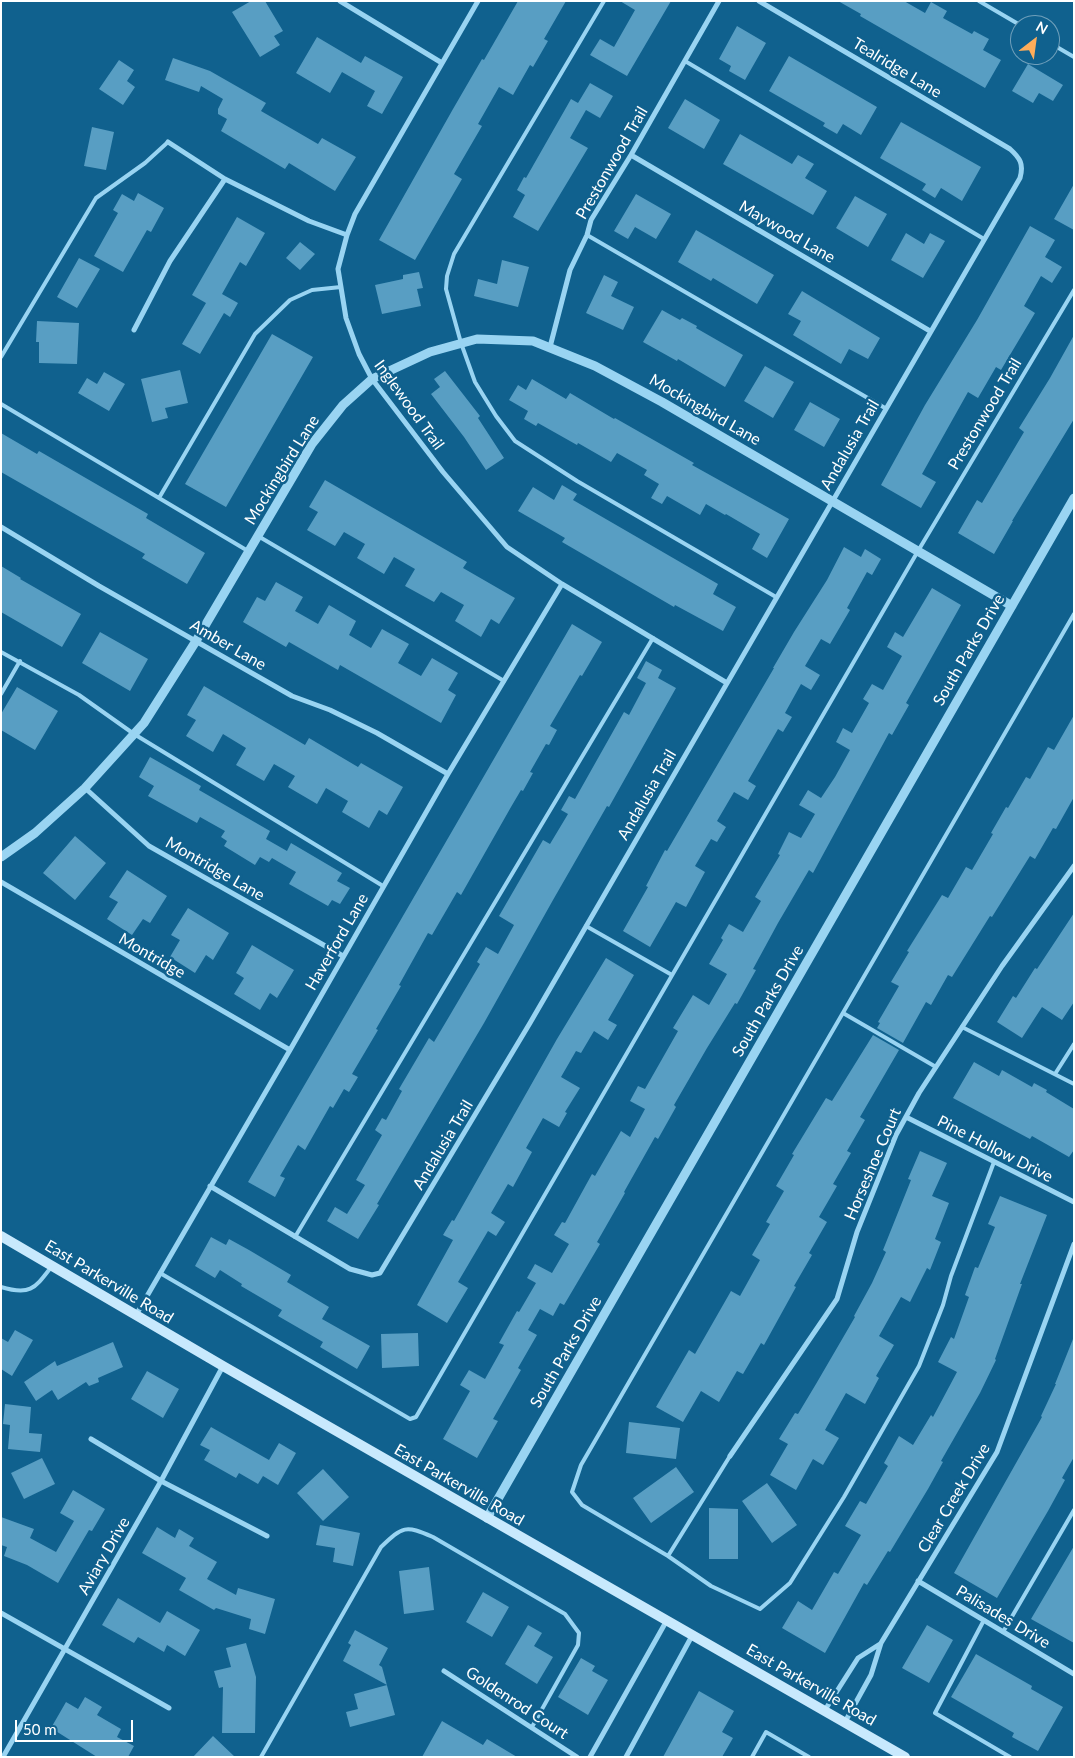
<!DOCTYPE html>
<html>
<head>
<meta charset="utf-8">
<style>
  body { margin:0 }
  #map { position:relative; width:1075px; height:1758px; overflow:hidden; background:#10618e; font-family:Lato,sans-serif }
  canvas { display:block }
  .frame { position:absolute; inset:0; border:2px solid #fff; pointer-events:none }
  .north { position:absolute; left:1010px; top:15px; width:50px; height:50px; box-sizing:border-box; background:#10618e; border:1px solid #70a0bb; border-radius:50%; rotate:30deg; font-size:14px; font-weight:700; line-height:20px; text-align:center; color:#fff }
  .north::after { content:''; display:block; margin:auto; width:18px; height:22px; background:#ffad5a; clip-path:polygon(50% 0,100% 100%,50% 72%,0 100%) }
  .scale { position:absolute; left:15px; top:1720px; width:118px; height:22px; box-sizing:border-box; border:2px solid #fff; border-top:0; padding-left:6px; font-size:15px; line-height:18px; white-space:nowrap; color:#fff; -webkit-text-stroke:4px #10618e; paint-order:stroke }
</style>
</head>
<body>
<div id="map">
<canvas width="1075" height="1758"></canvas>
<div class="frame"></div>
<div class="north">N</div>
<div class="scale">50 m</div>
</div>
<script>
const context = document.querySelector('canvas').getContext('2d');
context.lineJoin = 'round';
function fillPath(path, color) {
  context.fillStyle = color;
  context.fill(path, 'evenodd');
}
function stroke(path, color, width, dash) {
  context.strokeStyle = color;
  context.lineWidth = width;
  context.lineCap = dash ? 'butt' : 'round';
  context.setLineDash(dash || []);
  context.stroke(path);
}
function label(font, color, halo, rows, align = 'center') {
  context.font = font + ' Lato,sans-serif';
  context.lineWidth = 5;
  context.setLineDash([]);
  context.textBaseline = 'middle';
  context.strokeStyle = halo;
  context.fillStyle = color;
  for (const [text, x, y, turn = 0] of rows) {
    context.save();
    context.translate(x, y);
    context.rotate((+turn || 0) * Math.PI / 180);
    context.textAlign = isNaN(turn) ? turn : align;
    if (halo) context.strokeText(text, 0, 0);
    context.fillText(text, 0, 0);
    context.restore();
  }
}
fillPath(new Path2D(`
  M251,1H265L283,31L274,36L280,45L260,57L232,12Z
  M518,1H566L544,39L548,41L533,67L530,65L513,95L499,87L478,124L482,126L454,174L462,179L415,260L379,240L453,109L482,59L484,60Z
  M620,1H671L627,76L590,55L600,39L614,47L635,10Z
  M838,1H904L925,13L931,2L947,11L943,18L972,34L974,31L989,39L983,50L1001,60L985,88L860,16L861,14Z
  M737,26L766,43L745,80L729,71L731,66L719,59Z
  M317,37L361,63L365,56L403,77L382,114L367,106L375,91L342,72L330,93L296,73Z
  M789,56L877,107L861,135L843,124L837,134L823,126L825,123L769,91Z
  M173,58L210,71L266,103L261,111L318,144L322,138L356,157L335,191L289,163L285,169L221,131L227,119L218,114V109L223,99L201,86L199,92L165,80Z
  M119,60L134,70L127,81L135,87L123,105L99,89Z
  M1028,64L1063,85L1053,101L1039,93L1033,103L1012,91Z
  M590,83L613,96L600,118L586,110L570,138L588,148L538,231L513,217L525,195L517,190L524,177L526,178L571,99L578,103Z
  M685,99L720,120L704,149L668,128Z
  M901,122L981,167L962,201L941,188L935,198L922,190L926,184L880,158Z
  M92,127L114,132L106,170L84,166Z
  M740,134L792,164L798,155L814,164L805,178L827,191L813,215L723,164Z
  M1074,184V230L1054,219Z
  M138,193L164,208L151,232L147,230L123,272L94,256L118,213L113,210L122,194L134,201Z
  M636,194L671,214L656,239L635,227L628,239L614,231Z
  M855,196L887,214L868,247L836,228Z
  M237,217L265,233L246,266L240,262L222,294L238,303L230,317L224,313L200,354L182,344L206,303L192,295Z
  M1030,226L1055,240L1045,257L1062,267L1052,283L1041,276L1024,306L1035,313L1001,370L996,367L978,398L968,392L922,474L936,482L921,508L881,485L925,405L977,320Z
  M696,230L774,275L757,304L713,278L711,281L678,262Z
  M906,233L924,244L930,233L945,241L923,278L891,260Z
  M300,242L315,254L300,270L286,258Z
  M79,258L100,269L77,308L57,297Z
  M502,260L529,267L518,307L474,296L478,279L497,284Z
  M419,272L423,288L417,289L421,306L382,314L375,285L403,279V275Z
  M604,275L618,282L611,296L634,307L623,330L586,313Z
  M802,291L880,338L868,359L849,349L841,364L793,335L801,321L788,314Z
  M662,310L680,320L682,318L697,326L696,328L743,355L725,387L678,359L677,361L643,342Z
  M37,321L79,323L77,364L39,363V342H36Z
  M272,334L313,357L226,507L185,484Z
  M1074,335V419L1012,521H1013L994,554L958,533L977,500L982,503L1024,432L1019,428L1050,378Z
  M765,366L794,382L773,418L744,401Z
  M180,370L188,403L165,408L168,418L152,422L141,379Z
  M445,371L480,416L478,418L504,458L486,470L464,437L431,394L440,387L434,379Z
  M104,372L125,384L109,411L78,393L87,378L97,384Z
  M532,379L566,399L570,393L614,419L615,418L694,463L692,465L789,519L767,558L752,549L760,534L726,514L725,515L706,504L700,515L667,496L662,504L651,498L659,484L644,475L647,470L617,453L611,462L578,443L577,445L538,423L536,426L524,419L528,411L509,400L518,385L526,390Z
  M810,402L840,419L824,447L794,430Z
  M1,433L37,454L39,451L84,477L148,514L146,518L205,553L187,584L142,558L145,554L1,472Z
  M325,480L467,562L463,568L515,598L499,624L491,619L481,637L455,621L464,605L441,592L434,602L405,586L415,569L394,557L384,574L357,558L365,544L344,532L335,546L307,530L318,512L309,507Z
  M562,485L577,494L573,500L718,584L713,594L736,607L723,631L675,605L674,607L562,542L565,538L518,511L533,487L554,500Z
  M844,547L861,557L865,549L881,559L872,575L867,572L847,608L850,610L830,644L821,639L805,666L820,675L811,690L801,684L785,713L792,717L783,732L778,729L748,781L756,786L748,800L734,792L717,821L726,827L717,842L711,839L695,866L705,872L686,907L676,902L650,947L623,931L648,887L646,886L665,850L667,851L774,668H773L794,632L827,580Z
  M1,566L21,578L20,579L81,614L62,647L1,612Z
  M276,582L303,597L295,611L318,624L329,605L356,621L349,635L371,648L382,629L409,644L398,663L421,676L432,658L458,673L448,690L456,695L441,723L340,665L338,670L289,642L286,647L243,622L257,597L265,601Z
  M932,588L961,605L906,703L909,705L892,735L889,733L813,873L809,870L778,923L753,969L756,970L737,1004L735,1003L707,1048L674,1105L676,1107L658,1139L655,1137L624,1192L625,1193L597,1242L600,1244L564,1305L560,1303L553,1316L540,1309L528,1330L537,1335L518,1368L521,1370L493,1419L498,1421L477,1458L443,1439L470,1391L460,1385L469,1370L485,1379L504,1345L499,1343L517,1311L519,1312L536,1283L527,1278L535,1264L552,1273L569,1244L554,1235L562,1222L565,1223L592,1174L595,1176L621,1131L630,1137L645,1109L630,1101L638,1086L645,1089L678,1031L673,1028L693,995L709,1005L727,974L709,964L723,940L721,938L729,924L743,932L761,901L755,897L780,855L778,854L789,832L801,838L815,814L799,805L808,790L821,798L835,777L850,750L836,742L843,728L852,733L869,703L863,699L872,684L883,690L902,656L887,647L895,632L903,637Z
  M572,624L602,642L582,676L580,675L550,726L557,730L549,745L546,744L530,772L533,773L523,791L521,790L511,807L461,895L457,892L432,935L428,933L399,985L401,986L376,1029L378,1030L352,1074L358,1077L349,1092L344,1089L333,1108L330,1106L305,1150L298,1145L280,1176L285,1178L275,1197L248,1182L396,928Z
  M100,632L148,659L130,691L82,663Z
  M646,661L662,670L658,678L676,688L609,807L607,806L553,900L484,1023L377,1204L379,1205L358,1239L327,1221L335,1207L347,1214L365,1185L356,1180L382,1135L375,1130L382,1118L386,1120L402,1091L399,1089L429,1038L434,1042L450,1015L480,964L477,962L486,947L498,954L514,925L499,916L543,840L550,844L568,814L561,810L569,796L575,799L624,712L629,715L646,683L637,678Z
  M204,686L305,745L309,738L358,767L361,763L403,787L387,815L379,810L369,828L342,812L348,801L326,788L317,804L288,787L295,776L274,764L264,781L236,765L246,748L223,734L213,752L186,736L196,720L187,715Z
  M17,687L58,711L35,750L1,730V714Z
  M1074,715V797L1056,829L1053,828L1035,859L1030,856L992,917L990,916L952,977L948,975L931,1005L926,1002L903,1043L877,1028L880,1023L878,1022L899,986L891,982L909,952L907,951L942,895L948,898L966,867L972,870L993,834L991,833L1006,807L1008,808L1026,777L1030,779L1048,747L1054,750Z
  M150,757L201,786L199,790L270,831L266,839L287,851L291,843L342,873L337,881L350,888L340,904L332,900L328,906L289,884L296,872L272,858L269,862L260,857L255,865L224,846L227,841L221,837L225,831L200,817L197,823L148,796L154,786L139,777Z
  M75,836L106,863L75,900L43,873Z
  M127,870L167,896L150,923L143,919L132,935L107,919L118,902L109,897Z
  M188,908L229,933L213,960L206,955L195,973L170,957L180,940L171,935Z
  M1074,913V1002L1062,1020L1042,1007L1022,1038L997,1022L1013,996L1016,998L1035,968L1037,969Z
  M252,945L294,970L277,998L270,993L260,1010L234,994L244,978L236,973Z
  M606,958L634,975L608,1020L617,1025L608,1040L594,1031L581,1053L576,1051L561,1077L580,1088L565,1112L567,1113L559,1127L543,1118L526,1148L532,1152L513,1187L508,1184L491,1213L505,1222L496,1236L488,1231L458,1282L468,1288L447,1323L417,1305L453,1240L443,1235L452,1220L454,1221L557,1039Z
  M873,1035L899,1050L860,1117L865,1120L847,1151L851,1153L833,1184L837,1186L819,1217L827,1222L809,1253L812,1255L794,1286L796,1287L764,1345L761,1343L743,1374L737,1371L719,1402L701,1391L683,1422L656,1407L689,1350L695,1354L731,1291L740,1296L760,1260L752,1255L770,1224L766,1222L784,1191L776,1186L794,1155L792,1154L826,1098L832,1101Z
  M974,1062L999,1076L1002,1070L1032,1087L1034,1083L1047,1090L1046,1092L1074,1109V1150L1069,1157L1032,1136L1030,1139L953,1098Z
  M920,1151L947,1163L932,1196L949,1203L935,1239L941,1242L930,1270L927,1268L910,1302L901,1297L879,1336L894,1345L876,1376L879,1378L865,1404L846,1393L825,1430L839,1438L823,1465L813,1459L796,1490L770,1475L788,1444L779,1439L795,1413L798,1414L816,1384L855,1317L854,1316L872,1283L886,1252L883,1250L911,1180L908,1179Z
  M1000,1196L1047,1215L1020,1284H1022L995,1359L996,1360L980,1393L941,1461L943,1462L928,1489L890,1552L888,1551L867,1585L864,1583L825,1653L782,1628L798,1601L812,1610L834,1572L838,1574L861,1535L845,1526L860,1501L866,1504L888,1466L884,1463L899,1436L913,1445L931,1415L933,1417L957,1372L938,1362L951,1337L954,1339L969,1297L965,1295L975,1267L978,1268L995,1227L988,1224Z
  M211,1237L226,1245L229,1239L249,1250L291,1275L287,1282L329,1307L322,1319L370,1346L357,1369L320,1347L323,1342L278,1316L282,1310L241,1286L242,1284L220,1270L215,1278L195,1266Z
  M15,1330L33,1340L12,1376L1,1369V1338L8,1342Z
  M418,1333L419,1366L382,1368L381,1334Z
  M1073,1339L1074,1457L1062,1478L1065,1480L1048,1511L997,1598L954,1573L1042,1417L1041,1416L1056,1384H1055Z
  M113,1342L123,1367L98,1378L99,1382L89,1386L86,1382L58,1400L52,1390L36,1401L24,1382L55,1361L57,1366Z
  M147,1371L179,1389L163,1418L131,1399Z
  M5,1404L31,1407L29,1433L42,1434L40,1452L8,1449L10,1425L3,1424Z
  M629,1422L680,1428L676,1459L626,1453Z
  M211,1427L269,1460L279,1443L296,1453L278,1485L263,1476L258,1484L239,1473L236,1478L204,1460L210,1450L200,1445Z
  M42,1458L55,1484L24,1499L11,1473Z
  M676,1467L694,1492L651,1523L633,1498Z
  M323,1469L349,1497L323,1521L297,1493Z
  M767,1483L797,1525L772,1543L742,1501Z
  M73,1490L105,1509L92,1531L89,1530L58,1583L27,1565L4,1556L7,1547L1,1545V1517L34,1529L30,1538L56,1552L74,1521L60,1513Z
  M709,1508L738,1509V1559H709Z
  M320,1525L360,1533L353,1566L333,1562L335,1548L316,1545Z
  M157,1527L175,1538L179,1529L194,1538L189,1546L217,1562L207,1579L236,1595L238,1588L275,1599L265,1634L249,1629L251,1619L216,1608L214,1610L179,1590L186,1578L142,1553Z
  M1074,1546V1643L1031,1619Z
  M429,1567L434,1610L404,1614L399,1571Z
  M483,1592L509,1607L492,1637L466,1622Z
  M118,1598L160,1623L167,1611L200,1630L185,1656L167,1645L164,1652L138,1637L134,1643L102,1625Z
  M528,1625L542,1633L534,1646L553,1657L537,1684L505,1664Z
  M927,1625L953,1640L929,1683L902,1668Z
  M355,1630L388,1648L379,1665L382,1667L395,1715L350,1727L346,1712L358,1709L354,1694L387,1685L343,1661L351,1645L348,1643Z
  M246,1643L256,1677L255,1733H222L223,1687L219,1688L214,1671L231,1667L226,1648Z
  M976,1654L1032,1686L1031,1689L1063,1707L1038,1751L1012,1737L1014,1733L951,1697Z
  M581,1658L595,1666L592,1671L608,1680L588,1715L558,1697Z
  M699,1691L734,1711L722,1732L733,1738L722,1757H663Z
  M85,1697L102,1707L97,1715L121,1729L117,1737L134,1746L128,1757H97L51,1728L66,1702L78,1709Z
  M442,1721L483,1745L487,1739L517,1757H422Z
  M213,1736L235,1757H193Z`), '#589ec3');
stroke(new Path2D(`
  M604,1L454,254L447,276L446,289L461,343L475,382L496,416L515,441L577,481L776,597
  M979,1L1020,25
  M1050,43L1074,57
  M685,61L984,239
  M587,235L885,408
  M1,357L96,198L145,163L168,142
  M1,404L248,551
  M159,498L255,334L290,300L312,290L341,287
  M258,536L504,681
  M1,652L79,695L134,734L383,886
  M1,694L20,661
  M586,926L672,975
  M843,1013L936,1067
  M962,1027L1074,1084
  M1055,1074L1074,1044
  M295,1237L653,638
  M160,1273L410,1419L416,1417L918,551L1074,290
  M1,1287C31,1296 35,1288 52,1266
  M730,1456L668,1556L711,1586L760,1609L790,1583L844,1497L919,1366L943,1305L951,1276L994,1162
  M668,1556L582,1505L572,1492L581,1465L1074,614
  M984,1620L935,1713L1010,1757
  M1003,1632L1074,1510
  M261,1757L381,1547C403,1526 405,1525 433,1537L565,1614L579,1633L578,1645L532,1727
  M752,1757L766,1732L809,1757`), '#99d4f2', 4);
stroke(new Path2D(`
  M340,1L442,63
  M478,1L355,214L347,235L338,269L346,318L359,354L372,379L443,472L507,547L562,584L727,683
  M168,142L225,179L309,221L347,235
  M631,155L930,331
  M134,330L170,261L225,179
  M550,347L570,270L587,235L591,220L631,155L719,1
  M1,527L99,586L292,696L330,710L377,733L448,774
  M85,788L149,846L343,956
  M1,882L290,1050
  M906,1117L1074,1202
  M210,1186L350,1269L372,1275L380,1273L530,1023L1020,178C1024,164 1020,158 1010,149L759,1
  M136,1315L290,1050L448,774L562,584
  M91,1439L161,1481L267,1536
  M730,1456L837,1299L857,1232L896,1135L919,1093L1002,966L1074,866
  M918,1581L1074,1674
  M1,1613L169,1708
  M444,1671L577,1757
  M825,1710L858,1658L880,1644
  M845,1722L871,1675L881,1643L997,1452L1074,1244
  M3,1757L161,1481L223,1366
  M590,1757L667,1620
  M626,1757L693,1634`), '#99d4f2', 5);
stroke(new Path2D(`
  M1,857L35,833L85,788L144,723L196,641L312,444L343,405L372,379L430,352L477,339L533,341L595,366L662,402L1012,606
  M487,1518L1074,498`), '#99d4f2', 9);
stroke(new Path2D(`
  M1,1236L223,1366L905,1757`), '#c8e9fd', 10);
label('16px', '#fff', '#10618e', [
  ["Tealridge Lane",897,68,31],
  ["Prestonwood Trail",612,163,-60],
  ["Maywood Lane",787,232,30],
  ["Inglewood Trail",409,405,54],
  ["Mockingbird Lane",705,410,30],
  ["Prestonwood Trail",985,414,-59],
  ["Andalusia Trail",850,445,-60],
  ["Mockingbird Lane",282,470,-58],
  ["Amber Lane",228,645,30],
  ["South Parks Drive",969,650,-60],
  ["Andalusia Trail",647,795,-60],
  ["Montridge Lane",215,869,30],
  ["Haverford Lane",337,942,-60],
  ["Montridge",152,956,30],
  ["South Parks Drive",768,1001,-60],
  ["Andalusia Trail",443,1145,-59],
  ["Pine Hollow Drive",995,1149,27],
  ["Horseshoe Court",873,1164,-67],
  ["East Parkerville Road",109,1282,31],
  ["South Parks Drive",566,1352,-60],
  ["East Parkerville Road",459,1485,30],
  ["Clear Creek Drive",954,1498,-59],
  ["Aviary Drive",104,1556,-60],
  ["Palisades Drive",1003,1617,31],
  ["East Parkerville Road",811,1685,30],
  ["Goldenrod Court",517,1703,33]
]);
</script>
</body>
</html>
